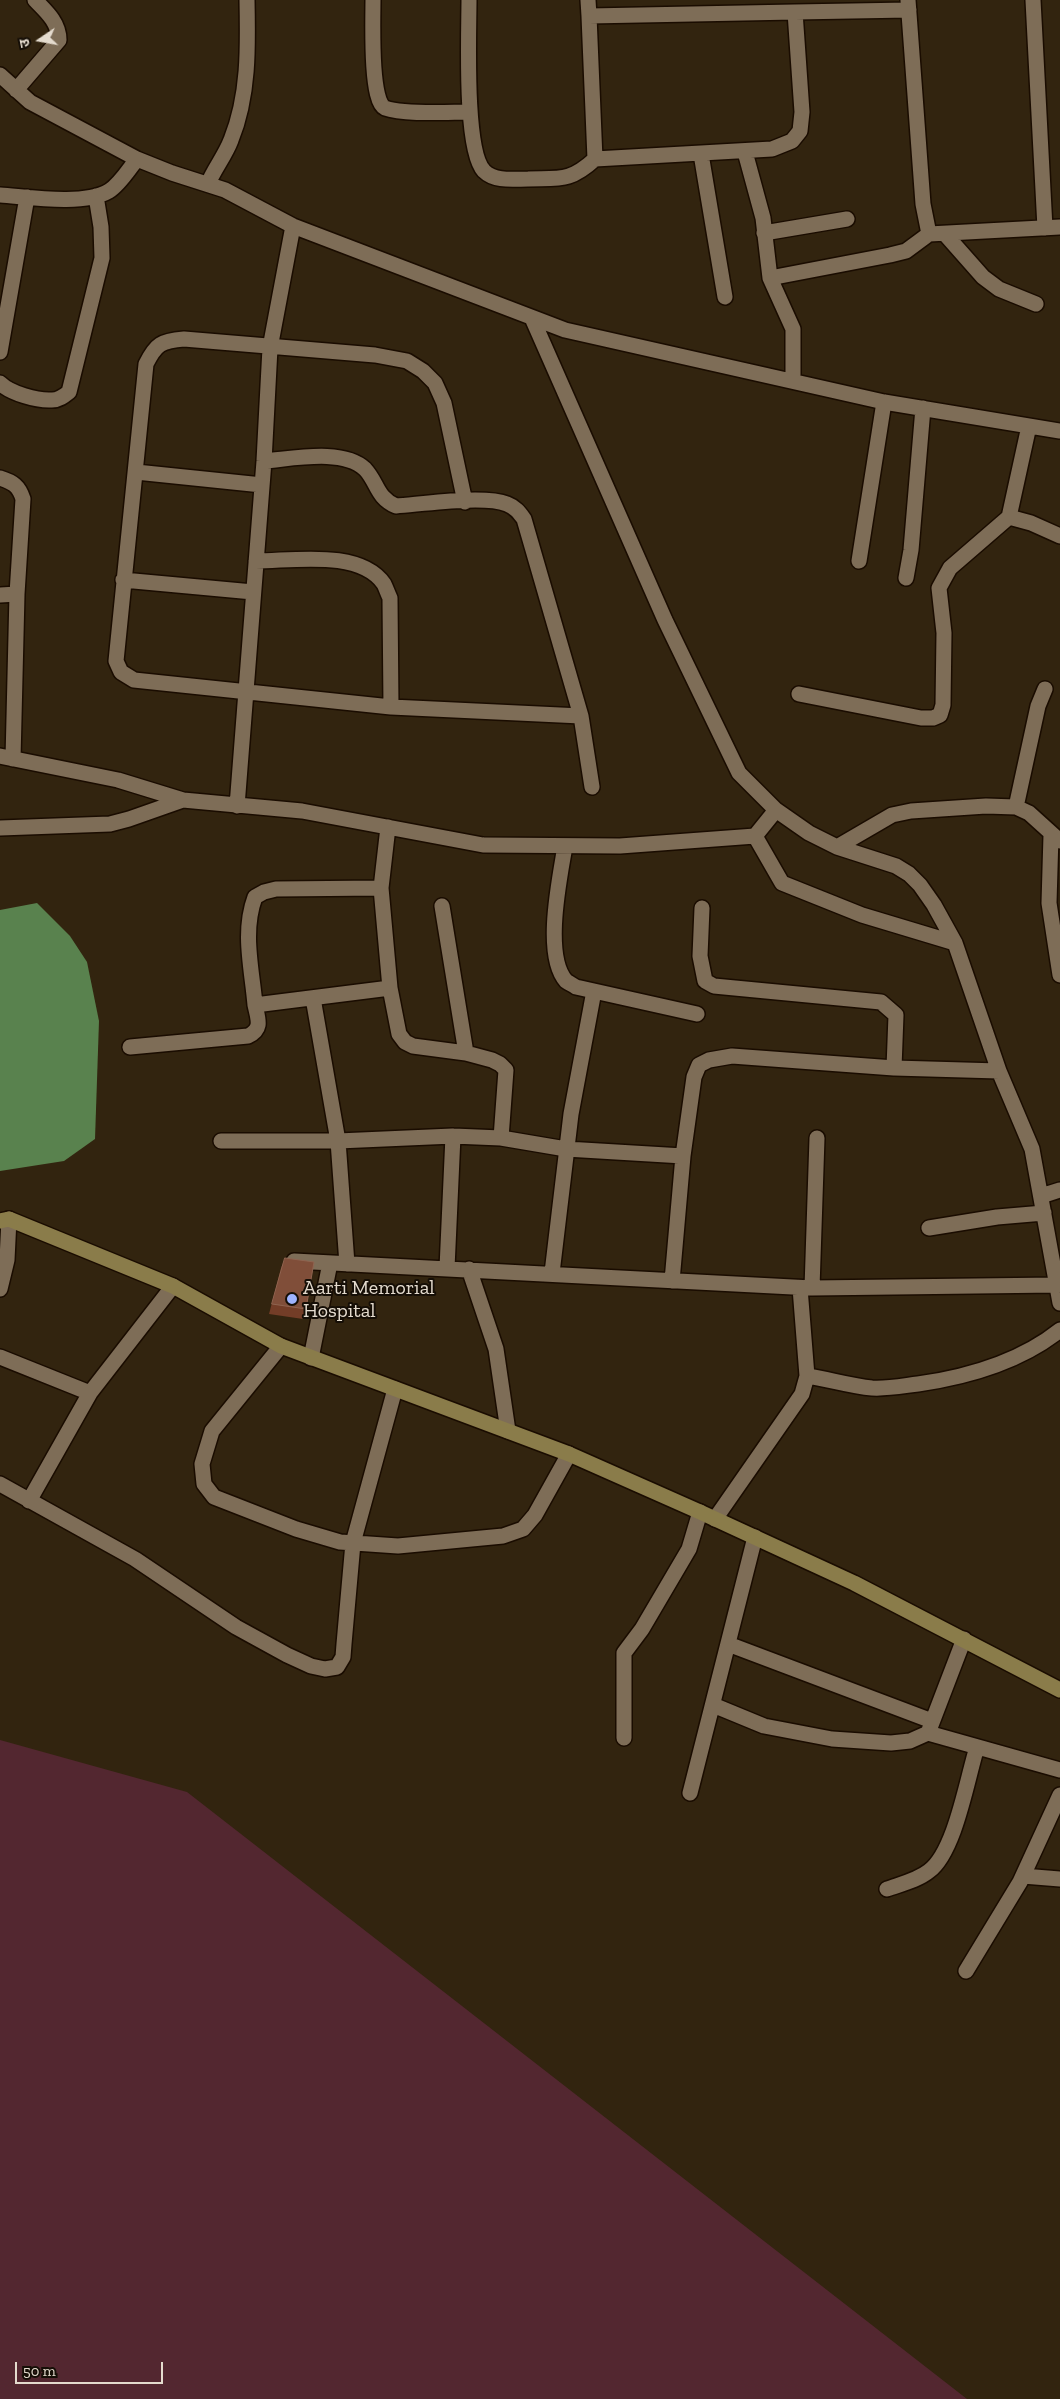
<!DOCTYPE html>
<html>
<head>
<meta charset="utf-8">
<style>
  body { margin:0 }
  #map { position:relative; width:1060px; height:2399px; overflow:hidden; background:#32240f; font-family:"Zilla Slab","Noto Sans Devanagari",serif }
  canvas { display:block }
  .north { position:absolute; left:15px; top:15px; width:50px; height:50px; -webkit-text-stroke:4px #150e06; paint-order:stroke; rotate:258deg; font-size:14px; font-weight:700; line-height:20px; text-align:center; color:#e4dbce }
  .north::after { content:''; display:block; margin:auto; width:18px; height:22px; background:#e4dbce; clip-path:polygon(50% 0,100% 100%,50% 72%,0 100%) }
  .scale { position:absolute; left:15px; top:2362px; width:148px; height:22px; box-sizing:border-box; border:2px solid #e4dbce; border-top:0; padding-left:6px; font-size:15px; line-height:18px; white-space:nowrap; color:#e4dbce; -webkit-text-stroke:4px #150e06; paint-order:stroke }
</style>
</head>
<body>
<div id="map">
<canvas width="1060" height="2399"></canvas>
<div class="north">उ</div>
<div class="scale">50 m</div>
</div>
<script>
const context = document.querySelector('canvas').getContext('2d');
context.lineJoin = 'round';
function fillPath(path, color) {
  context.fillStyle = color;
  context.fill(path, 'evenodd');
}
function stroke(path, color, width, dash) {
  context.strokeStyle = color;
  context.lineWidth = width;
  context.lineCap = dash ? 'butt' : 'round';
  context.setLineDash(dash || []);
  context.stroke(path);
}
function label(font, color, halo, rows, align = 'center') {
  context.font = font + ' "Zilla Slab",serif';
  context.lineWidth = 4;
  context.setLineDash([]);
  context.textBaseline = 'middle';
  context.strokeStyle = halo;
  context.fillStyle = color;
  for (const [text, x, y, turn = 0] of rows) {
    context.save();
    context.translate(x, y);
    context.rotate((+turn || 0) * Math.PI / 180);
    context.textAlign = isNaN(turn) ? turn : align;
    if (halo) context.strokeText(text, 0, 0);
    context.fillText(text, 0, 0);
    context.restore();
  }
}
fillPath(new Path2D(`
  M0,1740L187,1792L967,2399H0Z`), '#532730');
fillPath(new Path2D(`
  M37,903L70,936L87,962L99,1021L95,1139L64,1161L0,1171V910Z`), '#59824e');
const street = new Path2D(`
  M373,0C373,18 370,102 385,108C404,115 449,112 470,112
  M469,0C469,32 464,150 484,171C495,182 514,179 528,179C560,178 570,182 595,159
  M588,0L589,16L595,159L772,149L792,141L800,131L802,112L795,12L589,16
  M908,0L923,204L929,234L1060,227
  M1033,0L1045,228
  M795,12L909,10
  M0,75L30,102L137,159L172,173L225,190L293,226L565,330L884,402L1060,431
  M16,90L59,40C59,23 47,12 35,0
  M745,152L763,218L770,278L793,329V381
  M701,154L725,297
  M208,184C214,169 225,156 231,140C249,96 248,47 247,0
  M0,195C29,197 83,206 109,191C120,184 129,169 137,159
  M764,233L847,219
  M945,234L983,277L999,289L1036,304
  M770,278L890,255L906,251L929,234
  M532,318L665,620L739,773L776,810L809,833L837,847L896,866L909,874L920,885L934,905L955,943L999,1071L1032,1149L1060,1303
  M0,352L27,197
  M0,383C10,393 37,401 52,400C59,400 64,396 69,392L102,258L101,227L96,196
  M1029,426L1009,517L1031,523L1060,536
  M264,461C292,459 343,448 365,469C378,483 376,497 396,506C423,504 484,495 507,504C515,507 519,512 524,519L581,716L592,787
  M136,472L262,485
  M0,478C13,482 19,486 23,499L17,594L13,759
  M465,502L444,403L435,383L423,371L407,361L375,355L184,339C161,341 156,344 146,364L116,661L121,672L134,680L391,707L581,716
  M256,561C293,561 360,549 384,584C386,588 388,594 390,598L391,707
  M859,561L884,402
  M906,578L911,550L923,408
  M123,580L253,592
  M0,595L17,594
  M799,694L921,718H933L940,715L943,705L944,633L939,588L950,568L1009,517
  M0,756L118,780L183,800L302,811L483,845L620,846L755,836L776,810
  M237,806L264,461L270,348L293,226
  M1016,807L1038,706L1045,689
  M388,827L381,888L390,988L399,1034L405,1042L413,1046L466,1053L492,1060L500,1064L506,1070L501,1138
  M0,828L110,824L129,819L183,800
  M1051,835L1049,903L1060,975
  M755,836L782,883L862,915L955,943
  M565,846C560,877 543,955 566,981C569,983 573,985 576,987L697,1014
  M837,847L892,815L911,811L986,806L1016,807L1029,813L1060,841
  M442,906L466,1053
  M702,908L700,956L705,981L714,986L881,1002L896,1015L894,1068
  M313,998L338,1141L347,1264
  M255,1005C252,969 242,932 255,897L264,892L276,889L381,888
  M130,1047L248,1036C263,1029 258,1019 255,1005L390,988
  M221,1141H338L453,1136L501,1138L566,1149L683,1156
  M1041,1196L1060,1190
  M929,1228L997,1217L1044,1213
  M294,1261L812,1288L1057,1285
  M447,1268L453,1136
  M469,1269L496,1349L508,1431
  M552,1273L571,1114L594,991
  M672,1281L683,1156L694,1077L699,1065L709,1060L732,1056L894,1068L999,1071
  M812,1288L817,1138
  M0,1289L7,1260L9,1219
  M281,1346L212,1431L202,1464L204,1484L214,1497L296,1529L340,1542L398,1546L503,1536L523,1529L535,1515L569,1454
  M0,1357L90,1393
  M311,1358L330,1263
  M807,1376C828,1379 850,1386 872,1388C887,1389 902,1386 918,1384C967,1377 1020,1362 1060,1330
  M0,1484L135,1559L236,1627L287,1655L311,1666L325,1669L337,1667L343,1657L344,1644L353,1543L395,1389
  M29,1501L90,1393L173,1286
  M715,1519L802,1394L807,1376L800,1288
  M964,1639L928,1733L1060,1770
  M728,1644L932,1721
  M713,1705L764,1726L832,1739L891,1743L910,1741L928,1733
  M624,1738V1653L642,1629L689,1549L700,1512
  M690,1793L755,1537
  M1023,1876L1060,1879
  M887,1889C901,1884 918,1880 929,1871C955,1852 967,1779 977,1747
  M966,1971L1020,1882L1060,1795`);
const secondary = new Path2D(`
  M0,1221L9,1219L173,1286L281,1346L569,1454L700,1512L854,1583L1060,1690`);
stroke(street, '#1a0c00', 18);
stroke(secondary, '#1a0c00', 18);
stroke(street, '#7e6d57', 15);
stroke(secondary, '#8a7c4a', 15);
fillPath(new Path2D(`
  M285,1258L306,1309L303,1319L269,1314L281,1268Z`), '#733d27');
const building = new Path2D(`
  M285,1258L314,1262L306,1309L272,1304Z`);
fillPath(building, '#804e39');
stroke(building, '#8f6450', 1);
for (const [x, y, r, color] of [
  [292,1299,6,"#9eb3fd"]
]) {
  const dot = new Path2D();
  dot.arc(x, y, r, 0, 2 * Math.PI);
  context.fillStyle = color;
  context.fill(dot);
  stroke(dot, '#150e06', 2);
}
label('20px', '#e4dbce', '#150e06', [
  ["Aarti Memorial",303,1288],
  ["Hospital",303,1311]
], 'left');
</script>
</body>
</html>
